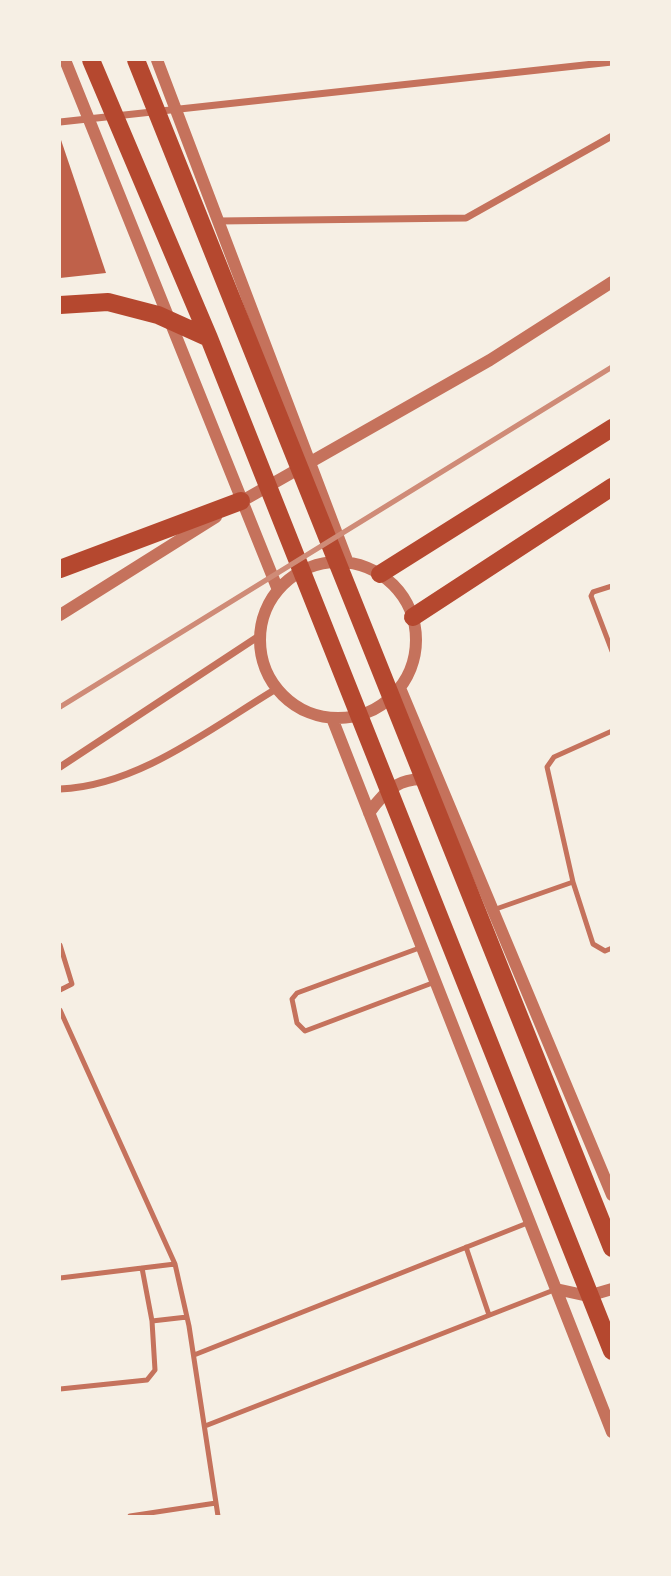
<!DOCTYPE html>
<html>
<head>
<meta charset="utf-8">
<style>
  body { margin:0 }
  #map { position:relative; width:671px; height:1576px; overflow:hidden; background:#f6efe4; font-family:Lato,sans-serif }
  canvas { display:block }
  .frame { position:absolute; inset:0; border:61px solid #f6efe4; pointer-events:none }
</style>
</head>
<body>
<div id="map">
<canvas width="671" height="1576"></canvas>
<div class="frame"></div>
</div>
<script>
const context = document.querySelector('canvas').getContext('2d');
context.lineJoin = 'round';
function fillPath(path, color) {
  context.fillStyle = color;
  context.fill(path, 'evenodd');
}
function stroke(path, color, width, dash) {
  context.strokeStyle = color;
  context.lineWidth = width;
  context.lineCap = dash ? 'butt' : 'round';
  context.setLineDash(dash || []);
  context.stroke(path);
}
fillPath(new Path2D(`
  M60,137L106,273L60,278Z`), '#bf614a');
stroke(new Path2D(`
  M612,586L593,592L591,596L612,651
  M612,731L554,757L547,767L573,882L593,944L605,951L612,948
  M493,910L573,882
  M60,945L72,984L60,990
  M422,947L297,993L292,999L297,1023L305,1031L435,982
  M60,1010L175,1264L189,1326L218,1516
  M466,1247L489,1315
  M60,1278L175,1264
  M152,1321L187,1317
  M194,1355L530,1222
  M60,1389L147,1380L155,1370L152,1321L142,1268
  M205,1426L554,1290
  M130,1516L216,1503`), '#c5725c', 5);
stroke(new Path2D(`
  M60,122L612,62
  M219,221L466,218L612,136
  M60,767L259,636
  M60,789C138,786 211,728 276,689`), '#c5725c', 7);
stroke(new Path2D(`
  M65,60L278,590
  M157,60L348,563
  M235,505L490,360L612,282
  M260 640a78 78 0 1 1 156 0a78 78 0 1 1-156 0Z
  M60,615L216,517
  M400,688L612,1195
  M332,718L612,1432
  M369,813C386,789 401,776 431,780
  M556,1289L588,1296L612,1289`), '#c5725c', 12);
stroke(new Path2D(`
  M91,60L209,338L612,1351
  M136,60L612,1248
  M60,305L108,302L158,315L209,338
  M60,569L241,501
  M380,574L612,428
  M413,617L612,487`), '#b5482f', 18);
stroke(new Path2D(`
  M60,707L612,367`), '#cf8b77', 5);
</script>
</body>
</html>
